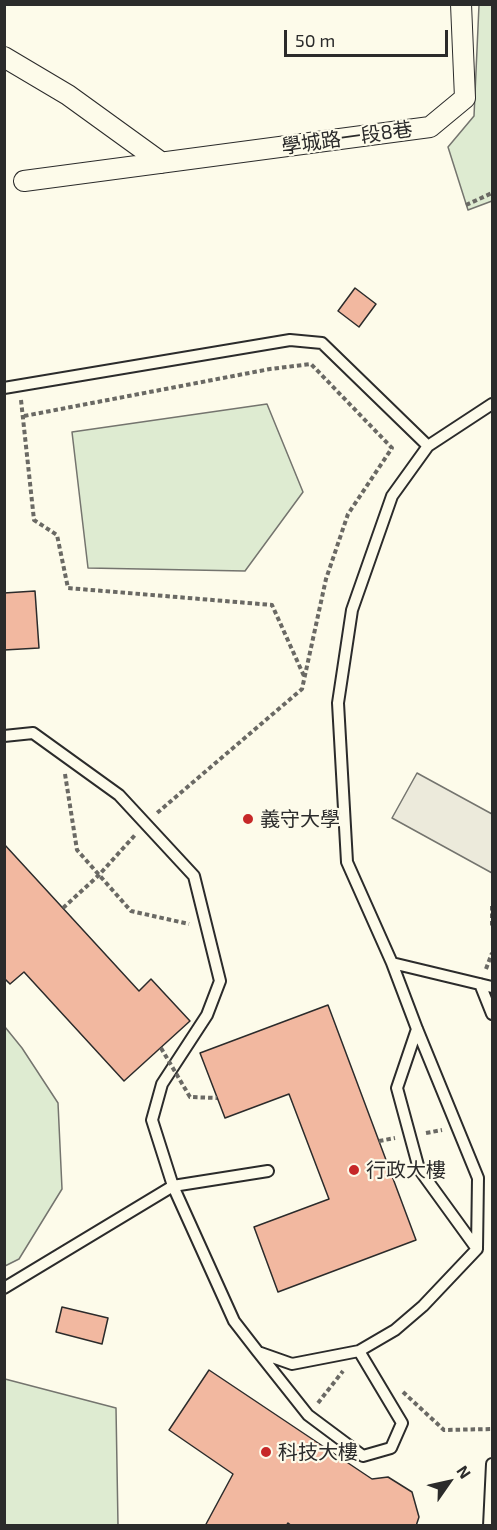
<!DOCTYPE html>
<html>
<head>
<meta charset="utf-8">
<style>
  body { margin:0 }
  #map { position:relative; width:497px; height:1530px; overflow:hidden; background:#fdfbea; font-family:"Exo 2",sans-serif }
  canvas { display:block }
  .frame { position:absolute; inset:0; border:6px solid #2b2b2b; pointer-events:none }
  .north { position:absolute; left:419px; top:1452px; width:60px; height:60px; -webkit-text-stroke:4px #fdfbea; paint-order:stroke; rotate:56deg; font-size:16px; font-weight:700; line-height:24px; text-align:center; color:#2b2b2b }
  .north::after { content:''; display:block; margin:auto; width:21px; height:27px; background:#2b2b2b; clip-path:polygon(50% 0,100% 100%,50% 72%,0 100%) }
  .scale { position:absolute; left:284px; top:30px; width:164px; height:27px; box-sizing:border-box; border:3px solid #2b2b2b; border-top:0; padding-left:8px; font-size:18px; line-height:21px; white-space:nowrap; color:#2b2b2b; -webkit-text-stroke:4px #fdfbea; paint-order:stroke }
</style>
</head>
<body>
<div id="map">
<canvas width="497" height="1530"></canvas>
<div class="frame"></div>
<div class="north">N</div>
<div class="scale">50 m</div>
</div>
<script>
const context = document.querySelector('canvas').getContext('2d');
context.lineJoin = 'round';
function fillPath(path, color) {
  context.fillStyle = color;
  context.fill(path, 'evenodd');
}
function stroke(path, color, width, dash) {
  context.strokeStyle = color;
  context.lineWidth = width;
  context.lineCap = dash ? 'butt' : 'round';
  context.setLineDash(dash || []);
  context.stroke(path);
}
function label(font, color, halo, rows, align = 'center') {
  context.font = font + ' "Exo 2","Noto Sans TC",sans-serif';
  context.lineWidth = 4.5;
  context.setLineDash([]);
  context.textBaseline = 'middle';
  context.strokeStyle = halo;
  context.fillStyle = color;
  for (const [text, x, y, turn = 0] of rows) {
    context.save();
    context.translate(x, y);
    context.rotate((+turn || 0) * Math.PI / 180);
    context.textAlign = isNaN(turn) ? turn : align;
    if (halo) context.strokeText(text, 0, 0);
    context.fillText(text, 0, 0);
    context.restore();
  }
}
const green = new Path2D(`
  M479,5H492V201L468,210L448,147L474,116Z
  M267,404L303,492L245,571L88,568L72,432Z
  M5,1027L22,1048L58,1103L62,1189L19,1259L5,1266Z
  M5,1379L116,1408L118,1525H5Z`);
fillPath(green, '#deebd1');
stroke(green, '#74746e', 1.5);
const parking = new Path2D(`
  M417,773L492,814V873L392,818Z`);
fillPath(parking, '#eceadb');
stroke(parking, '#74746e', 1.5);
const building = new Path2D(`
  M355,288L376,304L359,327L338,311Z
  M35,591L39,648L4,650V593Z
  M4,844L139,991L151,979L190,1021L124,1081L24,972L10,984L4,978Z
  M328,1005L416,1240L278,1292L254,1227L329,1199L289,1094L225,1118L200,1053Z
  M62,1307L108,1318L102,1344L56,1332Z
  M209,1370L372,1479L388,1477L412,1492L419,1517L416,1526H292L288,1523L286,1526H205L233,1474L169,1430Z`);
fillPath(building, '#f2b8a0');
stroke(building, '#2b2b2b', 1.5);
const lane = new Path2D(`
  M4,388L290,340L322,343L428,446
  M492,404L428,446L392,496L352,610L338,703L347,862L392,963L492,987
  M4,736L33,733L119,795L194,876L220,981L207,1015L162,1084L152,1120L173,1186L234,1321L258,1352L292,1364L359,1351L395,1330L423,1306L477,1249L478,1178L417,1029L392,963
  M480,984L492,1014
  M417,1029L397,1088L419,1169L477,1249
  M4,1288L173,1186L268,1171
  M258,1352L308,1415L363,1456L391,1448L402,1423L359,1351
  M489,1526L492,1464`);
const street = new Path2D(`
  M4,57L68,95L162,163
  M24,181L430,127L465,98L461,4`);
stroke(lane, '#2b2b2b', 14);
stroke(street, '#2b2b2b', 22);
stroke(new Path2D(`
  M466,205L492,193
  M21,400L34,520L57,535L68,588L272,605L304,676
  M24,416L270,369L311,364L392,448L348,514L326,579L302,689L157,813
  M65,774L77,850L131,911L189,924
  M492,906V927
  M63,908L99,875L135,835
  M486,969L492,953
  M426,1133L442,1130
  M379,1141L395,1138
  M403,1392L444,1430L492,1429
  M318,1403L343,1371`), '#6a6964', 4, [4.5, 3]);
stroke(lane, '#fdfbea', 10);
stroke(street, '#fdfbea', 20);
stroke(new Path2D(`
  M161,1048L190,1097L217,1098`), '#6a6964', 4, [4.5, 3]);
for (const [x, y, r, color] of [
  [248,819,6,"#c62828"],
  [354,1170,6,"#c62828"],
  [266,1452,6,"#c62828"]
]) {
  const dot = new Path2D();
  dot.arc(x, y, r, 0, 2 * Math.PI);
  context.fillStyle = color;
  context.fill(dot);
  stroke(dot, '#fdfbea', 2);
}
label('20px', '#2b2b2b', '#fdfbea', [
  ["學城路一段8巷",347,138,-8]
]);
label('20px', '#2b2b2b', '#fdfbea', [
  ["義守大學",260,819],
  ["行政大樓",366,1170],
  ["科技大樓",278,1452]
], 'left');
</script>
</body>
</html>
